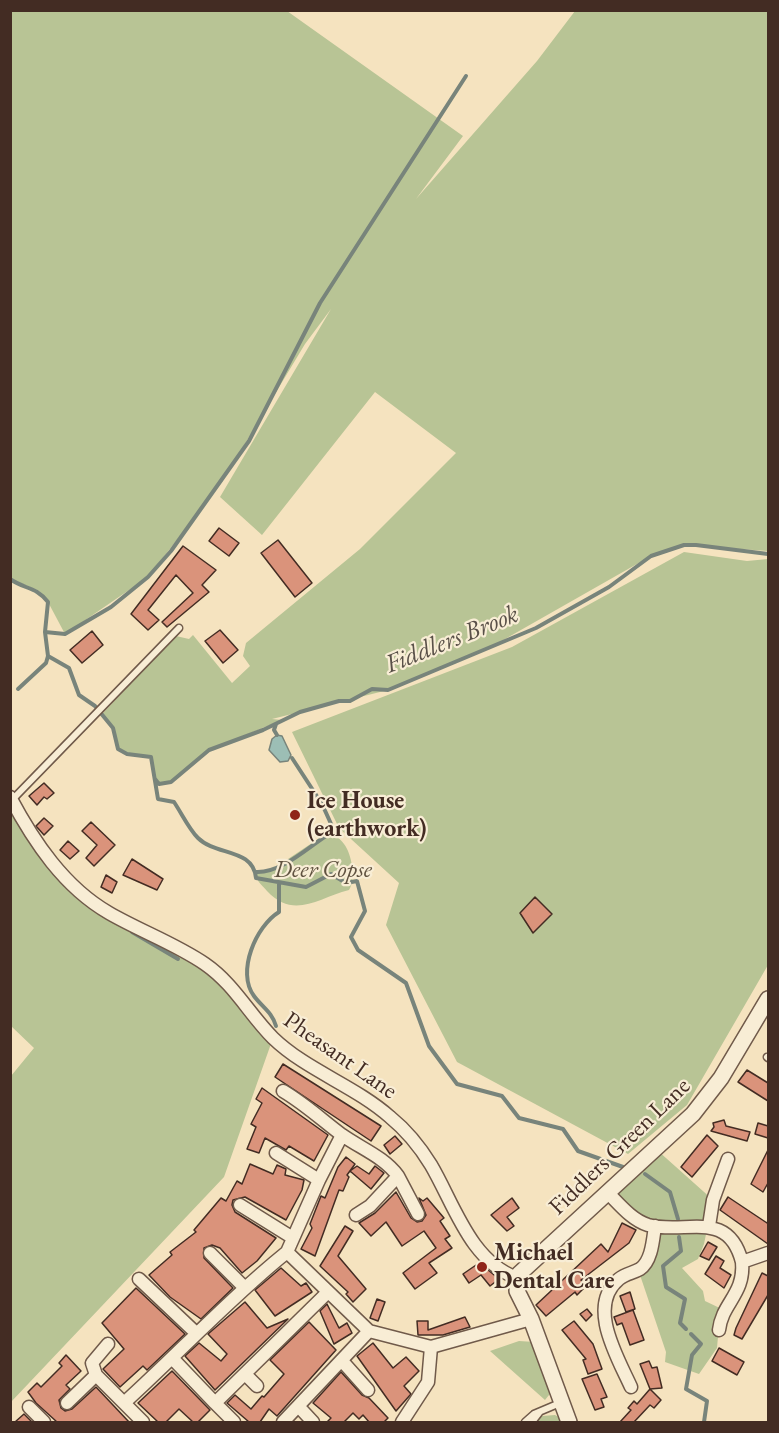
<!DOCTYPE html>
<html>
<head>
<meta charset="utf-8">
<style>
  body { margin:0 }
  #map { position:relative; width:779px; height:1433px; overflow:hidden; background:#f5e3bf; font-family:"EB Garamond",serif }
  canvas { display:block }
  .frame { position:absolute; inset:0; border:12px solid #432c23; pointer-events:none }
</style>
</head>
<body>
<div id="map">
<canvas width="779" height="1433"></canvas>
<div class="frame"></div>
</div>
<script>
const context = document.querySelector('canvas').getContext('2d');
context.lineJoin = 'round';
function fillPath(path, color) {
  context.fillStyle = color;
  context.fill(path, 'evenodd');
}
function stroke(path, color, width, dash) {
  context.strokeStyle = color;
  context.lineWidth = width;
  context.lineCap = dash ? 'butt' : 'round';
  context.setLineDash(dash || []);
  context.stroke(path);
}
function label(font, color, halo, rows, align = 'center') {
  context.font = font + ' "EB Garamond",serif';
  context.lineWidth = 4.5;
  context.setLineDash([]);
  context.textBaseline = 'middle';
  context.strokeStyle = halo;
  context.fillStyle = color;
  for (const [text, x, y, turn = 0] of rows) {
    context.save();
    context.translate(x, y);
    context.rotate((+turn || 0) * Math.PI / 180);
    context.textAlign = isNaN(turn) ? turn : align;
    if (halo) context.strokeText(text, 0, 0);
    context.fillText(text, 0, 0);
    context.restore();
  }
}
fillPath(new Path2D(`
  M11,10L287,11L463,136L416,199L537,61L575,11H768V551L684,545L651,556L491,647L388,690L272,719L282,720L209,750L171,782L159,784L154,779L151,757L127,754L118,749L113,728L102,714L176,636L189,639L193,635L232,683L250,666L243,656L246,643L360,549L456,453L375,392L262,535L220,497L331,309L305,344L222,482L148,577L65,634L48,602L39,591L11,579Z
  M684,552L747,561L768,559V965L687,1105L628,1154L457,1062L386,925L399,883L339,828L292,732L512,647Z
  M10,797L69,883L204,964L273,1038L224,1177L11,1402V1076L34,1048L11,1026Z
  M330,831C334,835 341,839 344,844C352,854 356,880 349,890C318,898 294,920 267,891C262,885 256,881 255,872L270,871Z
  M657,1150L713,1200L704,1244L698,1259L682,1268L703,1291L705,1301L726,1311L719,1325L717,1348L699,1374L665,1362L666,1352L641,1278L636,1271L640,1269L655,1226L608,1193Z
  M519,1341L534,1342L553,1390L545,1400L490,1351Z
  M555,1415L564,1420L561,1422H536L542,1416Z`), '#b8c495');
const water = new Path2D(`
  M277,735L282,736L291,755L288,761L280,762L269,750L272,739Z`);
fillPath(water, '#9cbeb5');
stroke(water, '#78847b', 1.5);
stroke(new Path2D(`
  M10,579C26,590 35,586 48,602L45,632L48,656L69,668L79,695L95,706L113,728L118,749L127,754L151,757L158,799L174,802C182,814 189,829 198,838C216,856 253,848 256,878L306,887L331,874L346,883L357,881L365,911L351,937L358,950L406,983L429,1046L457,1084L502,1096L519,1118L563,1129L578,1151L623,1167
  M45,632L65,634L111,607L148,577L171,551L249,441L320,303L466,76
  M18,689L46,663L48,656
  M276,724L274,730L277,735
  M155,779L159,784L171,782L209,750L263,730L300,712L339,701H350L372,689L388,690L536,628L609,587L651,556L684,545H696L768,554
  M255,872C281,874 308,847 329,834L332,826L322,804L292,758
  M54,873L65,885
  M132,932L178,959
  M276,1026C272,1012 262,1007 254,996C236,972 256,926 279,912V884
  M645,1174L670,1192L678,1219
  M679,1237L681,1251L663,1266L666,1287L685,1299L680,1323L686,1329
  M691,1334L701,1344L692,1355L686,1389L707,1401L704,1422`), '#78847b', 4);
const building = new Path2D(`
  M219,528L239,543L229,556L209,541Z
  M278,540L312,583L295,597L261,553Z
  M183,546L216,570L202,585L209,592L167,627L162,622L193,593L176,575L148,610L159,620L148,630L131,614Z
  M220,630L238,650L223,663L205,641Z
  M92,631L103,645L82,663L70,650Z
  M44,783L54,793L47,799L44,797L37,805L29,796Z
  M44,818L53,826L44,835L36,826Z
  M91,822L115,845L94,866L86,858L97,845L82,831Z
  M68,841L79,851L70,859L60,850Z
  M132,859L163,879L157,890L123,875Z
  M106,875L117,882L112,893L101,887Z
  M535,897L552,914L533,933L520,913Z
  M283,1064L381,1126L371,1141L275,1077Z
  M747,1070L768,1083V1101L738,1082Z
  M262,1088L328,1135L314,1161L289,1146L286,1150L265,1138L259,1153L247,1149L256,1127L251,1124L262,1103L256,1099Z
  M724,1120L726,1126L750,1132L747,1141L711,1131L714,1127L713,1123Z
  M758,1123L768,1126V1138L755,1134Z
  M707,1135L718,1146L692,1177L681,1167Z
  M395,1136L402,1144L390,1154L384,1145Z
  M768,1150V1183L763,1192L751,1184Z
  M346,1157L355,1164L347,1175L349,1177L343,1191L339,1190L315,1256L301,1249L312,1228L310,1224L321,1196L325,1198L338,1167Z
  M250,1164L273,1174L277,1165L286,1169L285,1175L304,1180L302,1190L286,1220L245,1197L233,1200L232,1205L235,1212L276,1238L257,1261L242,1273L220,1248L212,1245L204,1248V1258L233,1288L201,1319L170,1297L149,1275L172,1255L170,1252L196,1232L194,1230L221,1198L226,1201L237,1181L242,1184Z
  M357,1166L369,1174L375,1166L384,1173L371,1189L350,1171Z
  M396,1192L411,1218L417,1222L422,1221L426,1215L419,1198L423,1201L427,1198L444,1218L440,1221L450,1236L445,1239L452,1248L429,1263L437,1273L415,1289L403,1273L436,1248L424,1231L402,1246L386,1222L371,1236L359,1223L375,1213Z
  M728,1197L767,1223L768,1221V1244L720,1210Z
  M512,1198L519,1208L507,1217L514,1226L507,1231L491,1215Z
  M622,1223L636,1230L629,1243L581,1280L586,1286L577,1295L575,1292L546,1316L536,1305L601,1244L608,1252Z
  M345,1226L353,1231L338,1256L366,1289L353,1302L346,1294L348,1292L320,1266Z
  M708,1242L717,1247L709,1260L700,1256Z
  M716,1256L724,1261L720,1268L731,1275L724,1288L705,1274Z
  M479,1263L482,1265L499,1279L490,1286L481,1275L469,1283L463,1274Z
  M281,1268L301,1286L306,1283L312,1292L275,1316L255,1290Z
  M762,1273L768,1276V1295L742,1339L734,1335L736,1328Z
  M136,1288L185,1334L147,1370L143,1366L120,1387L103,1369L124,1349L102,1323Z
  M630,1292L635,1309L626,1312L620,1296Z
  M377,1299L385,1302L378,1321L370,1318Z
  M245,1302L267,1328L288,1319L215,1390L185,1356L199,1343L221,1361L227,1354L208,1334Z
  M327,1304L339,1328L347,1323L352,1333L334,1344L320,1311Z
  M587,1309L592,1315L586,1321L580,1314Z
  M633,1310L644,1340L630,1345L622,1323L617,1325L614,1317Z
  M465,1317L470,1327L443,1335H418L417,1321H428V1330Z
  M574,1321L593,1344L602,1369L588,1374L583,1360L586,1359L562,1330Z
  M309,1322L336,1350L277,1416L269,1409L260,1422H249L227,1403L235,1395L251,1409L262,1396L264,1397L284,1374L270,1360Z
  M373,1343L393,1368L406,1357L419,1371L404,1386L411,1394L396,1411L357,1356Z
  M719,1348L744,1362L737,1375L712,1361Z
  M66,1355L81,1371L66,1385L70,1389L59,1400L61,1408L65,1411L72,1409L96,1387L129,1422H57L36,1403L28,1392L37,1383L41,1387L62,1366L59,1363Z
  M649,1361L652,1368L657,1367L662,1388L650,1389L661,1400L654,1408L650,1405L634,1422H620L631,1410L628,1408L634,1401L637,1404L650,1389L640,1364Z
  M172,1371L210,1410L198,1422H193L179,1409L166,1422H158L138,1403Z
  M341,1372L362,1395L369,1398L388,1418L384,1422H369L363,1415L359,1419L353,1413L344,1422H327L331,1418L313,1403Z
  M597,1374L607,1397L601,1399L604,1407L595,1410L582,1379Z
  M24,1414L32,1422H15Z`);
fillPath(building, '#da937b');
stroke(building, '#432c23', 1.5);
const service = new Path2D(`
  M12,800L179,628
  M767,1057L768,1058
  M525,1422L534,1414L560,1403
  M532,1422L539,1413`);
const minor = new Path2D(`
  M10,797C34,842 64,887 109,913C140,931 176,944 205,964C234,984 249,1014 273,1038C306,1070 355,1086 390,1117C406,1130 420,1147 431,1165C454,1204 470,1261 517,1278
  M283,1091C305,1104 322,1120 342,1135C362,1149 384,1157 398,1176L370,1206L356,1215
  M276,1153L319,1180
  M398,1176L418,1214
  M608,1193C620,1205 632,1220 648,1225C685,1235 728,1208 742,1262L768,1253
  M240,1205L293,1238
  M709,1226L713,1200L728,1159
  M287,1252L319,1180L342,1135
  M210,1253L244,1287
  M139,1279L196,1333
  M719,1330C722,1303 745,1294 742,1262
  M108,1344L92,1363L96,1375L143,1422
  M173,1359L215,1403L328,1292
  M343,1362L368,1390
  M245,1374L257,1386
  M631,1387C618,1358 586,1306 619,1279C625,1274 633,1273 640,1269C652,1261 653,1239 655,1226
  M67,1403L96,1375
  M124,1403C179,1353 229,1299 287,1252L369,1331
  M215,1403L234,1422
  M29,1407L44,1422
  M299,1407L313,1422
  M283,1422L369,1331L431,1347L531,1319
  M402,1422L428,1382L431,1347`);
const tertiary = new Path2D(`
  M569,1422L531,1319L517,1291L519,1274L693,1114L721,1078L768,999`);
stroke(service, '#705a4a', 9);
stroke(minor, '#705a4a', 15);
stroke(tertiary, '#705a4a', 18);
stroke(service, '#f8edd5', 6);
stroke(minor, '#f8edd5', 12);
stroke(tertiary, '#f8edd5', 15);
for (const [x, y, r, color] of [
  [295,815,6,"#8f2418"],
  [482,1267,6,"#8f2418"]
]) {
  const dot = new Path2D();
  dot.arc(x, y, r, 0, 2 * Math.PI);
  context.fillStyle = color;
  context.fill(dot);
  stroke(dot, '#f8edd5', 2);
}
label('bold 24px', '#432c23', '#f8edd5', [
  ["Ice House",307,801],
  ["(earthwork)",307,829],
  ["Michael",494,1253],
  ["Dental Care",494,1281]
], 'left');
label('italic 24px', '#605240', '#f8edd5', [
  ["Deer Copse",323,870]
]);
label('24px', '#432c23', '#f8edd5', [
  ["Pheasant Lane",340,1056,35],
  ["Fiddlers Green Lane",620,1147,-44]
]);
label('italic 26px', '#595048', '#f8edd5', [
  ["Fiddlers Brook",452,640,-22]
]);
</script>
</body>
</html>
